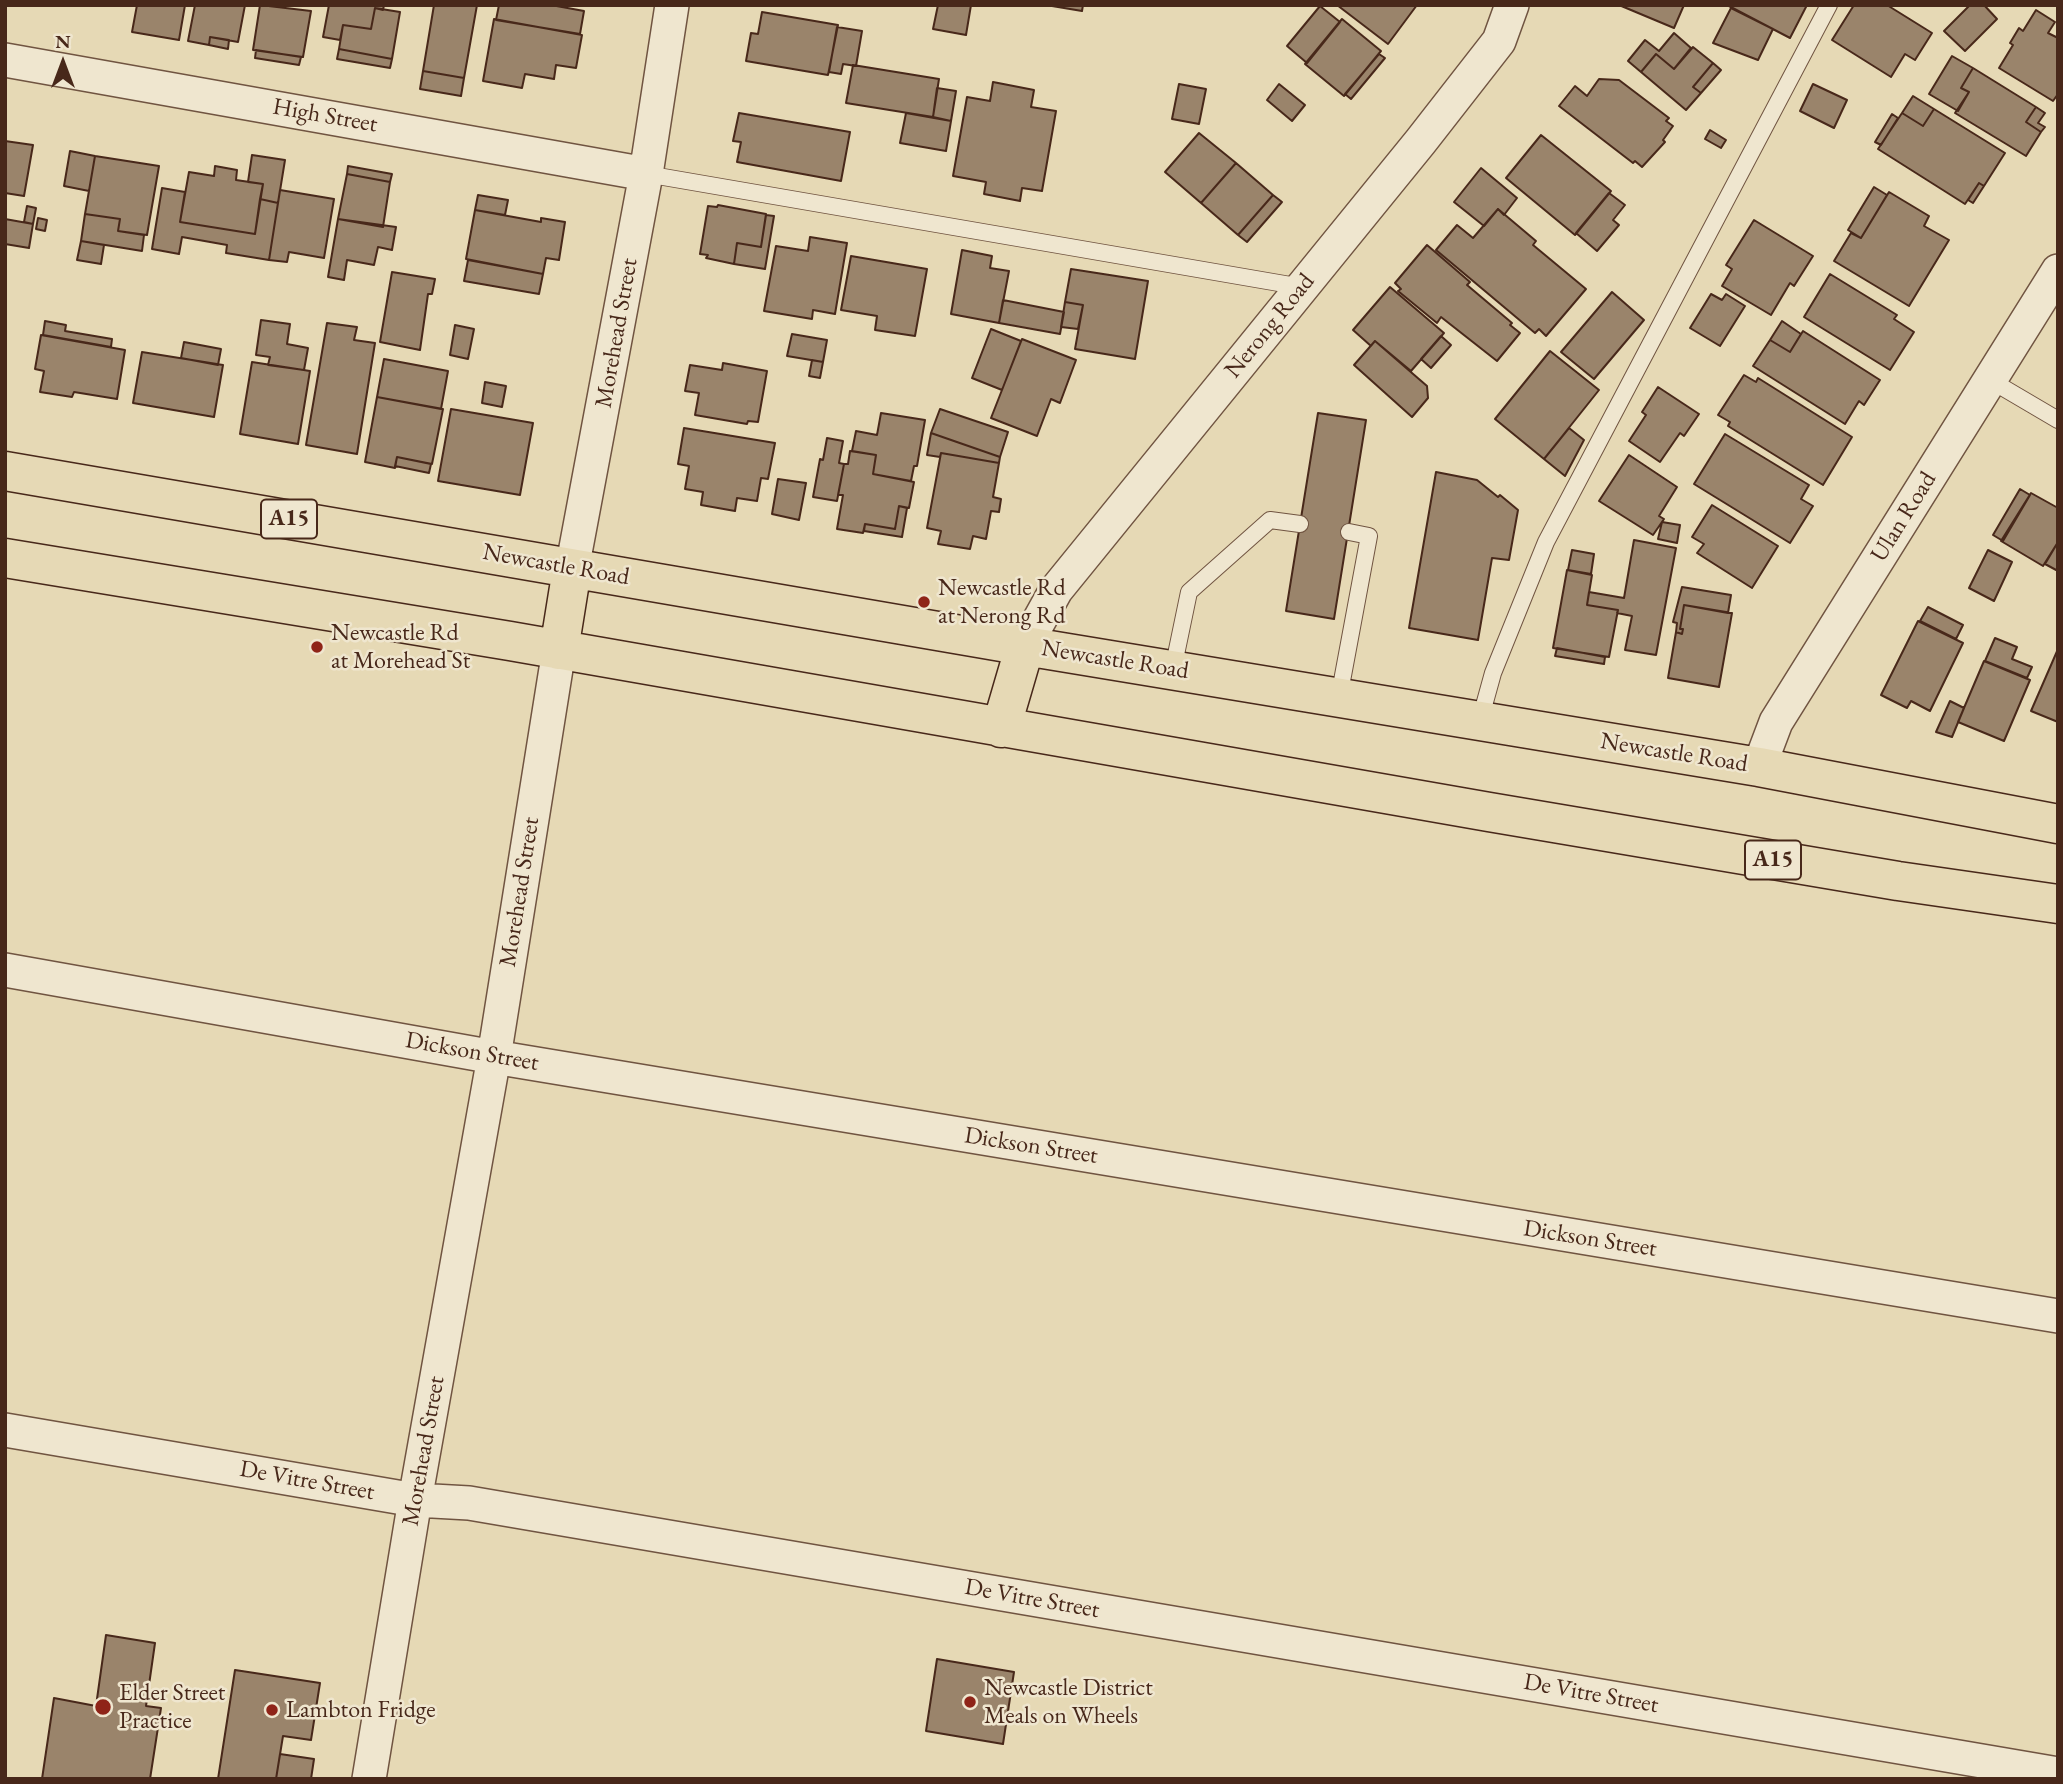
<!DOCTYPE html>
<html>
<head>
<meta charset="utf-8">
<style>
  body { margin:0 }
  #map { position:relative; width:2063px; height:1784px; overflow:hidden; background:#e6d9b5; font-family:"EB Garamond",serif }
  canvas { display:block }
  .frame { position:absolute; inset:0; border:7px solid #48281a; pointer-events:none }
  .north { position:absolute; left:28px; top:28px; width:70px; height:70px; -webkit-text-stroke:5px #efe6cf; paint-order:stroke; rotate:0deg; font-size:19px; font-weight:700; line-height:28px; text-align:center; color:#48281a }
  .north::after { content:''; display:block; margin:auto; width:24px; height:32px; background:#48281a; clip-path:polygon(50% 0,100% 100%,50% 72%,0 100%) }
</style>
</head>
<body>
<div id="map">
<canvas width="2063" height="1784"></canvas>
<div class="frame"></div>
<div class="north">N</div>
</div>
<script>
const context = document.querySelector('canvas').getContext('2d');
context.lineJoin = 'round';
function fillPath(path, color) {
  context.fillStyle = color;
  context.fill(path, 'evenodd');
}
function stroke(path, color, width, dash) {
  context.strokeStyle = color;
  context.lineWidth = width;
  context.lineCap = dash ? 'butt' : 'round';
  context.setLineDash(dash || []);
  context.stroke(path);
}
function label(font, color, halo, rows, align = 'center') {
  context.font = font + ' "EB Garamond",serif';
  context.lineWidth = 5;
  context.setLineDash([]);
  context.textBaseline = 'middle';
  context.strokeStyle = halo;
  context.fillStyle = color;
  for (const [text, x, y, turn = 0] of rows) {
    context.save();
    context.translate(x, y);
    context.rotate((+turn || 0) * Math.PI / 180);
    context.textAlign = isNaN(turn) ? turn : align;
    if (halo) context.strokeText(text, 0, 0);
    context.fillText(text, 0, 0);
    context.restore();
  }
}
const building = new Path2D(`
  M137,5H185L179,40L132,32Z
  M195,5H245L238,42L210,37L209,45L188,41Z
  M260,5L311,11L303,57L253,50Z
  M329,5H384L383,10L375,8L371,29L343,25L340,40L323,37Z
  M434,5H477L464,78L423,71Z
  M499,5H551L584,11L580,34L496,20Z
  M938,5H971L966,35L933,29Z
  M1046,5H1083L1082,11Z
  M1337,5H1417L1388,44Z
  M1619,5H1684L1674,28Z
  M1727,5H1807L1790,38Z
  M1854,5H1887L1932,33L1915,60L1905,54L1891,77L1832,40Z
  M1970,5H1984L1997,19L1965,51L1944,31Z
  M1320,6L1340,22L1307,63L1287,46Z
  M375,8L400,12L392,59L339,49L343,25L371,29Z
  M1731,8L1773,29L1758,60L1713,43Z
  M2036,10L2055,22L2048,33L2058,38V94L2053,101L1999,68L2013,45L2010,43L2019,28L2023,31Z
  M762,12L838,25L828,75L746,61L751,33L758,34Z
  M494,19L582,35L576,68L556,65L554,79L525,74L522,88L483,81Z
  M1342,19L1381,51L1344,96L1305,64Z
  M837,27L862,31L856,66L843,64L841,74L829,72Z
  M1674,33L1691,48L1674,69L1656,54L1641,72L1628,61L1645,40L1659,51Z
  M210,37L229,40L228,49L209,45Z
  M1693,47L1713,63L1693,87L1701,93L1686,110L1641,72L1656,54L1674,69Z
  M339,49L392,59L390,68L337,59Z
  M256,50L301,57L299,65L255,58Z
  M1379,54L1385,58L1351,99L1345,94Z
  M1952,56L1973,68L1961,88L1969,92L1958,111L1929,94Z
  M1713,63L1721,70L1701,93L1693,87Z
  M853,65L939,79L933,117L846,103Z
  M1973,68L2036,107L2026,122L2041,132L2026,156L1955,113L1969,92L1961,88Z
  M423,71L464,78L461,96L420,89Z
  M1599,79L1619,80L1669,118L1666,121L1673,126L1663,140L1665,142L1642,167L1635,161L1633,163L1559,106L1575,86L1587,96Z
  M993,82L1034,90L1031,107L1056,111L1042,191L1022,188L1020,201L984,194L986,182L953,176L967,97L990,101Z
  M1179,84L1206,89L1199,124L1172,119Z
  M1279,84L1305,105L1292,121L1267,100Z
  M1813,84L1847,100L1834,128L1800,111Z
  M937,88L956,91L951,121L933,117Z
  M1913,96L1934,109L1923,126L1902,113Z
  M2036,107L2045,113L2038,123L2045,127L2041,132L2026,122Z
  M1934,109L2005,153L1984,186L1979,183L1965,204L1878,149L1902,113L1923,126Z
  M739,113L850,132L841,181L737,162L741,142L733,141Z
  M906,113L951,121L946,151L900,143Z
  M1892,114L1898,118L1881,145L1875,142Z
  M1710,130L1726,140L1721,148L1705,139Z
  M1199,133L1236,163L1201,203L1165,172Z
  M1541,135L1611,191L1575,235L1506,178Z
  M5,141L33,145L24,196L5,193Z
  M70,151L95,156L89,191L64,186Z
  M252,155L285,160L278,203L260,199L263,184L248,182Z
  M95,156L159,166L147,235L118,231L120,219L85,214Z
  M1236,163L1273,195L1238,235L1201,203Z
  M215,166L237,170L236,180L263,184L255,234L180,222L189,172L214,176Z
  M348,166L392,174L390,182L347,174Z
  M1481,168L1517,198L1504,215L1498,209L1484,226L1454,202Z
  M347,174L390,182L383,227L338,219Z
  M1979,183L1984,186L1973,203L1968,200Z
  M1874,187L1887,195L1861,238L1848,230Z
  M162,188L185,192L180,222L255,234L260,199L278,203L269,260L226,253L227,245L182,237L179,254L152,249Z
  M280,190L334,199L324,258L289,252L287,262L269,260Z
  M1889,192L1929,216L1924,226L1949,240L1909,306L1834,261L1851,233L1861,238Z
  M1609,193L1625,205L1613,220L1619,225L1597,251L1576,233Z
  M478,195L508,200L505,215L475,210Z
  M1273,195L1282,202L1247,242L1238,235Z
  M718,205L766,214L761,247L737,243L734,264L706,258L708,255L700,254L708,206L717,207Z
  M27,206L36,208L33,224L24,222Z
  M1498,209L1536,241L1533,245L1586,289L1546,336L1539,329L1535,333L1436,250L1457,225L1473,238Z
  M475,210L541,222V218L565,222L559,260L546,258L543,274L466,259Z
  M85,214L120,219L118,231L144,235L142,251L81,241Z
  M766,215L774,216L765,269L734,264L737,243L761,247Z
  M38,218L47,220L45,231L36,229Z
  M5,219L33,224L29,248L5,244Z
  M338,219L396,227L392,250L378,247L374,265L347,260L344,280L328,277Z
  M1754,220L1813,256L1794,286L1790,283L1771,315L1722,286L1732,269L1726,265Z
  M810,237L847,243L835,314L813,310L812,319L764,311L776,246L808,251Z
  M81,241L104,245L101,264L77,260Z
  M1427,245L1470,282L1467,285L1512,323L1510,325L1520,333L1497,361L1441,317L1437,323L1398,291L1401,289L1395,283Z
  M962,250L992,256L990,268L1009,271L999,323L951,314Z
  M851,256L927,269L915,336L875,330L877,316L841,310Z
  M468,260L543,274L539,294L464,281Z
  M1071,269L1148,281L1135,359L1075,349L1083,305L1065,302Z
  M392,272L435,279L432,294H428L420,350L380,342Z
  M1830,274L1897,315L1894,319L1914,332L1890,370L1804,317Z
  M1390,287L1444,333L1411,371L1375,341L1371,346L1353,330Z
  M1612,292L1644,320L1594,379L1561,352Z
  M1711,294L1722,300L1726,294L1745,306L1720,346L1690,328Z
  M1003,300L1064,312L1060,334L999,323Z
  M1065,302L1083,305L1078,329L1061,327Z
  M261,320L290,324L287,344L308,348L304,370L268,365L270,357L256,355Z
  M45,321L66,325L65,331L112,339L111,347L43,335Z
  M1782,321L1801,334L1790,352L1770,340Z
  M327,323L357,327L354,340L375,343L357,454L306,445Z
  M455,325L474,329L468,359L450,355Z
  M991,329L1021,341L1002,390L972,378Z
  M1803,331L1880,380L1864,405L1859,401L1845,424L1753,366L1770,340L1790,352Z
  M792,334L827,340L823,362L787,356Z
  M41,335L125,350L117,399L74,392L72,397L40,392L44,371L35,369Z
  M1441,336L1451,345L1431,368L1421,359Z
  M1022,339L1076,360L1060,403L1051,399L1037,436L991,418Z
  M1375,341L1427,386L1428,398L1412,417L1354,365Z
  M184,342L221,349L218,365L181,358Z
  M1550,351L1599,390L1544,459L1495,419Z
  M142,352L223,365L214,417L133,403Z
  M384,359L448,371L441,409L377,397Z
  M812,360L823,362L820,378L809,376Z
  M252,362L310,371L298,444L240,434Z
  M723,363L767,371L758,422L748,421L747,424L695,415L699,393L685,391L690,365L722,370Z
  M1744,375L1756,382L1758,378L1852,437L1823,485L1728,426L1730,422L1718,415Z
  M485,382L506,386L502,407L482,403Z
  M1658,387L1699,414L1684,436L1680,433L1660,462L1629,441L1646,415L1642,412Z
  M377,397L443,409L432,464L397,457L395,468L365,462Z
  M451,409L533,423L520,495L438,481Z
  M940,409L1008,432L1000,457L931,433Z
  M881,413L925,420L917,466H914L911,481L873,474L876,455L852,451L856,431L877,435Z
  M1318,413L1366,420L1334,619L1286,611Z
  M684,428L775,443L768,479L761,478L757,501L737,498L735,511L701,505L703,492L685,489L689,466L678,464Z
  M1569,428L1584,440L1565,476L1544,459Z
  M931,433L1000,457L999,463L941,453L940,457L927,455Z
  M1725,434L1809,485L1801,499L1813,506L1790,543L1694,484Z
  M827,438L843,441L839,463L844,464L837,501L813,497L820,459L823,460Z
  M850,451L876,455L873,474L914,482L909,508L899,506L895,529L865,524L863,533L837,529L843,495H838L844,464H848Z
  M941,453L999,463L993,497L1001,499L999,512L991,511L986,539L973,536L970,549L938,544L941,531L927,528Z
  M1629,455L1677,487L1659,516L1664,519L1653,535L1599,501Z
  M397,457L431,464L429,473L395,466Z
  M1436,472L1477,480L1498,497L1500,495L1518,510L1509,560L1492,558L1478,640L1409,628Z
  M778,479L806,483L799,520L772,514Z
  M2020,489L2030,495L2003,541L1993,535Z
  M2031,493L2058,508V542L2043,566L2001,541Z
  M1712,505L1778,546L1752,588L1697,553L1704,544L1692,537Z
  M899,506L907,508L902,537L864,531L865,524L895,529Z
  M1662,522L1680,525L1677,543L1658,539Z
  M1634,540L1676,548L1656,655L1625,650L1632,616L1617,613L1618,610L1587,605L1589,592L1624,598Z
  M2058,542V571L2045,564Z
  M1572,550L1594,554L1591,574L1568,570Z
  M1988,550L2012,562L1994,601L1969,588Z
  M1567,570L1592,575L1587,605L1618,610L1609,657L1553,648Z
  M1682,587L1731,595L1728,613L1684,605L1680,629H1683L1682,634L1676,632L1677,623L1673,622Z
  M1684,605L1732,613L1719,687L1668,678L1676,632L1682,634L1683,629H1680Z
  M1928,607L1963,625L1956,639L1920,621Z
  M1918,621L1963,643L1930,711L1911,701L1907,708L1881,695Z
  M1995,638L2017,647L2012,659L2032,667L2027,678L1985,661Z
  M1557,648L1605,657L1604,664L1555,656Z
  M2058,649V722L2031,711Z
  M1984,661L2030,680L2004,741L1958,722Z
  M1950,701L1964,708L1952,737L1936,732Z
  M106,1635L155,1643L146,1706L161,1708L150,1779H42L54,1698L96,1706Z
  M937,1659L1014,1672L1003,1744L926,1731Z
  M235,1670L320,1683L311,1740L283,1736L276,1779H218Z
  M280,1754L314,1759L311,1779H276Z`);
fillPath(building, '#9a846b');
stroke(building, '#48281a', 2);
const lane = new Path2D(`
  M646,174L1302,287
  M1990,380L2058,420
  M1173,669L1189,592L1270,520L1300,524
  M1339,697L1369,536L1349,532
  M1480,720L1493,673L1546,542L1829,5`);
const street = new Path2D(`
  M5,60L646,174
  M572,569L646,174L672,5
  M1025,646L1056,590L1421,141L1499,41L1512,5
  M1759,767L1776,722L2058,271
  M5,970L494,1057L2058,1316
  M5,1430L415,1500L469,1503L2058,1774
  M369,1779L415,1500L494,1057L559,650`);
const highway = new Path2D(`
  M5,471L1025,646L1759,767L2058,824
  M5,558L510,641L1489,812L1898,881L2058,904
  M559,650L572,569
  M1001,728L1025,646`);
stroke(lane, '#705441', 18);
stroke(street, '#705441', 36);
stroke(highway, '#48281a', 41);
stroke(lane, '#efe6cf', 16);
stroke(street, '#efe6cf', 33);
stroke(highway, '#e6d9b5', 38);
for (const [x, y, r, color] of [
  [924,602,7,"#8f2418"],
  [317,647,7,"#8f2418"],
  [970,1702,7,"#8f2418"],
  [103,1707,9,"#8f2418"],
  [272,1710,7,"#8f2418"]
]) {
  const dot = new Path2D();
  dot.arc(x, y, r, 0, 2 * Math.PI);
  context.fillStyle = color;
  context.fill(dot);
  stroke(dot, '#efe6cf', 2.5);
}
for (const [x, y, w] of [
  [289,519,56],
  [1773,860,56]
]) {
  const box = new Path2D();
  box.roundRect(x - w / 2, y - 19.5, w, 39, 5);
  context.fillStyle = '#efe6cf';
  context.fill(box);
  stroke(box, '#48281a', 2);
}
label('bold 23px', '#48281a', null, [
  ["A15",289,519],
  ["A15",1773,860]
]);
label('24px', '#48281a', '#efe6cf', [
  ["High Street",325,116,10],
  ["Nerong Road",1270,326,-51],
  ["Morehead Street",617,333,-80],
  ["Ulan Road",1904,517,-58],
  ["Newcastle Road",556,565,10],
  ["Newcastle Road",1115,660,9],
  ["Newcastle Road",1674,753,9],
  ["Morehead Street",520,892,-81],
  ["Dickson Street",472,1052,10],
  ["Dickson Street",1031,1146,9],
  ["Dickson Street",1590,1239,9],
  ["Morehead Street",424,1451,-80],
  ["De Vitre Street",307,1481,10],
  ["De Vitre Street",1032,1599,10],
  ["De Vitre Street",1591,1694,10]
]);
label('24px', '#48281a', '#efe6cf', [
  ["Newcastle Rd",938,588],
  ["at Nerong Rd",938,616],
  ["Newcastle Rd",331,633],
  ["at Morehead St",331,661],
  ["Newcastle District",984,1688],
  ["Meals on Wheels",984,1716],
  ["Elder Street",119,1693],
  ["Practice",119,1721],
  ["Lambton Fridge",286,1710]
], 'left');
</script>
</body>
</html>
